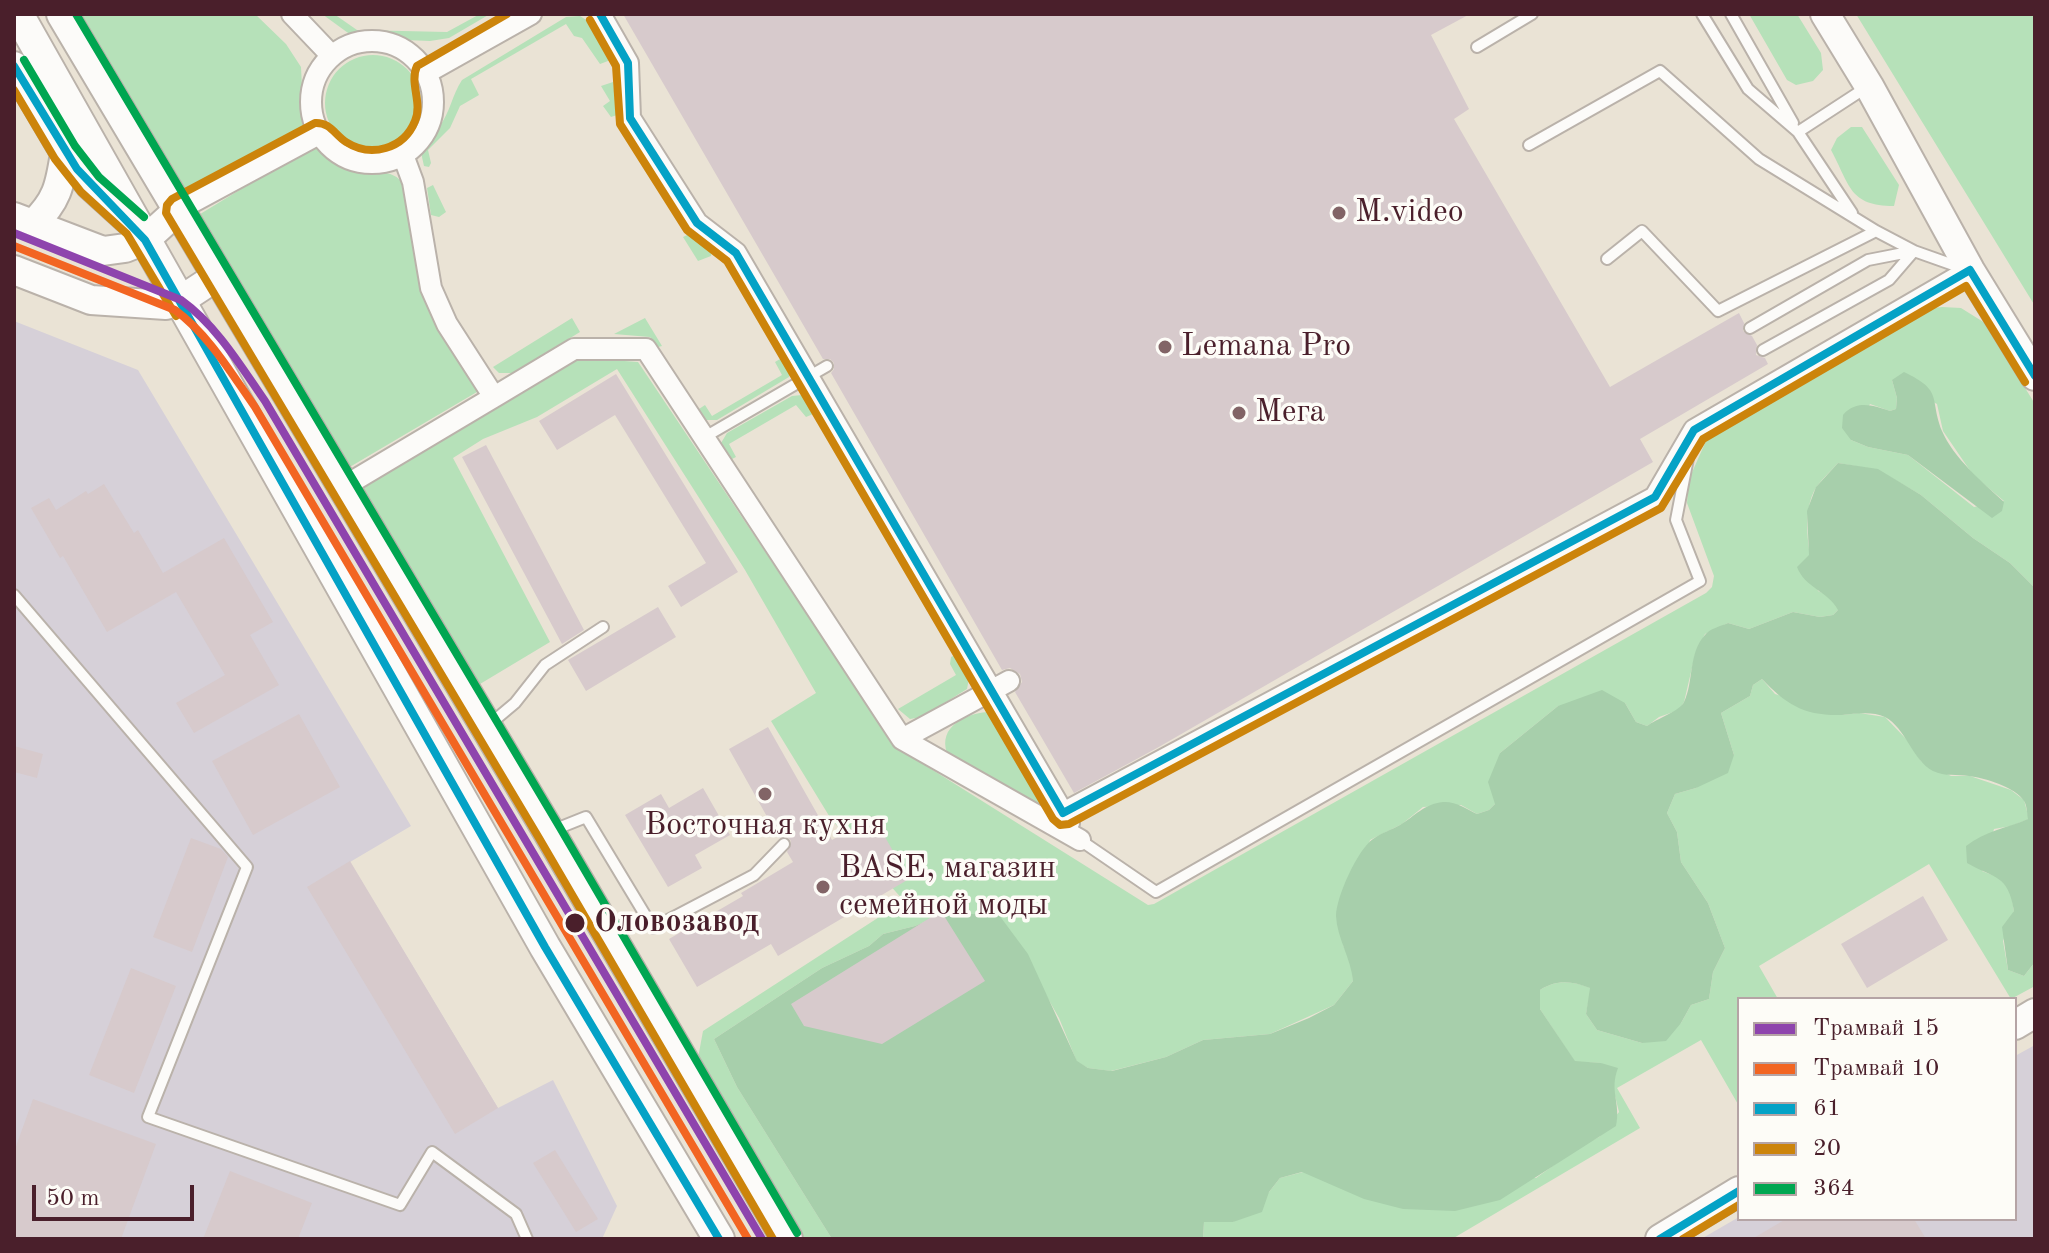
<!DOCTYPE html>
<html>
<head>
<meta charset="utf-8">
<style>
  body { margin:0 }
  #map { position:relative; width:2049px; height:1253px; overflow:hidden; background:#eae3d5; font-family:"Old Standard TT",serif }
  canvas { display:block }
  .frame { position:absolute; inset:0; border:16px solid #4a1f2b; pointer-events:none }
  .legend { position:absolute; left:1737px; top:997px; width:280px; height:224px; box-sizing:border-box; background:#fdfcf7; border:2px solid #b5a4a5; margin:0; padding:10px 14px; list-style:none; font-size:24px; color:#4a1f2b }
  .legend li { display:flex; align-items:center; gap:16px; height:40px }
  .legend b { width:40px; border:2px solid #b5a4a5 }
  .scale { position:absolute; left:32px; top:1185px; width:162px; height:36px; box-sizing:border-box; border:4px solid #4a1f2b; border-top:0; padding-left:10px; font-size:24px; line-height:28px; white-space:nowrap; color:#4a1f2b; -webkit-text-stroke:6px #fdfcf7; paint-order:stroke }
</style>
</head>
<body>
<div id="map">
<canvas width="2049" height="1253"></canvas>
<div class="frame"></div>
<ul class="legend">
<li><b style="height:10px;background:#8e44ad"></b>Трамвай 15</li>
<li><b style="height:10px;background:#f26522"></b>Трамвай 10</li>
<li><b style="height:10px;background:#04a2c6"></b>61</li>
<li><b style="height:10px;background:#cc840b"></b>20</li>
<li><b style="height:10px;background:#00a651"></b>364</li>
</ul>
<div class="scale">50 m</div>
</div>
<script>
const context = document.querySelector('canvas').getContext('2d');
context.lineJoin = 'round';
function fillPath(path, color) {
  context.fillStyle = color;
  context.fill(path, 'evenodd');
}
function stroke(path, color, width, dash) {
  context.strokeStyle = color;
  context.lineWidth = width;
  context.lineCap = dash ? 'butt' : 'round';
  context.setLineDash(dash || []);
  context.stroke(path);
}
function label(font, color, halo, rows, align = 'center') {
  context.font = font + ' "Old Standard TT",serif';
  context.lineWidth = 7;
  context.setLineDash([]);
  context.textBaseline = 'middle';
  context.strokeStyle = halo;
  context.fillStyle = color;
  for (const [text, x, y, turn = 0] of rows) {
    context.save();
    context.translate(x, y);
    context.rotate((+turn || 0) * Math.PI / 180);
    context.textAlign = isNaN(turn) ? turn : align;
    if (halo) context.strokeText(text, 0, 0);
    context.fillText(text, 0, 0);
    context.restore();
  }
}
fillPath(new Path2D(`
  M14,321L138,370L411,826L350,862L498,1108L553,1080L617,1206L602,1239H14Z
  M2035,1045V1239H1701L1739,1217L2015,1219V1056Z`), '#d6d0d8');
fillPath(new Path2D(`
  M76,14H255L286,44L301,67L304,126L182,193Z
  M322,14H334L357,30L447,32L480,14H490L449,38L430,41L355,38Z
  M1749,14H1797L1821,53L1823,70L1813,81L1796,85L1787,80Z
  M1856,14H2035V306Z
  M580,16L591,23L609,57L608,61L600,64L582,38L574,36L566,24L471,79L479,95L460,106L450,128L428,150L431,163L429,167L424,166C423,160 420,152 422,147C424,138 434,134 439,127C450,113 452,95 462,80L566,17Z
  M325 103a48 48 0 1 1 96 0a48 48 0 1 1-96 0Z
  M613,82L617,115L611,117L603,106L610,101L601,86Z
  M1851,127H1862L1899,185L1894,206C1849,206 1850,185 1831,150L1837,138Z
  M315,144C331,152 348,165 364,170C375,172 392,171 400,180C412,195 413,269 423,295C437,328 461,359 482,389L348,468L300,382L197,216Z
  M433,185L446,212L439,217L431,215L427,188Z
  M689,234L712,250L711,256L698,261L683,237Z
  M1942,307L1961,308L1985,323L2035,404V588L2010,563L1973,538L1921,495L1878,470L1838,463C1831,471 1823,478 1817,486C1799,513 1810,561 1818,591L1830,596L1839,609L1833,615L1820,617L1793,612L1749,629L1728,623L1705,634L1695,655L1684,702L1679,710L1659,717L1647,726L1636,722L1625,703L1558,706L1500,753L1495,804L1489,810L1477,814L1461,805L1423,807L1402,824L1370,840L1343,945L1352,964L1353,981L1334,1005L1270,1034L1203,1040L1166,1057L1111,1071L1088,1068L1077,1062L1059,1018L1042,988L936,917L915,926L883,934L869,946L822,968L714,1039L737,1087L832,1239H805L698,1058L703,1031L904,901L831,819L771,721L816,693L745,570L617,369L537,417L483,439L453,458L550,642L475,687L358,490L575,360L584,358L638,362L896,747L1148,905L1154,904L1706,593L1712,587L1714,576L1687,503L1689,479L1706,441L1718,429L1917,310ZM1892,380L1937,404L1943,431L1973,475L2004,501L1974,507L1908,455L1868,447L1851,440L1870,404L1890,411L1896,409L1897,398Z
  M572,318L580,332L513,373H499L493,367Z
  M645,318L662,346L658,347L650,337L614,334Z
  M785,356L792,368L789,377L717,420H706L699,409L705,405L712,416L782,375L775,362Z
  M802,395L810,398L818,412L806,417L796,405L729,444L736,457L732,459L721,443L727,433L792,396Z
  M955,655L960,656L970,673L967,689L922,717L910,719L898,709L956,675L950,664L951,657Z
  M1762,679L1775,694L1843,715L1859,713L1885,717L1910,743L1921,761L1951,776H1970L2011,790L2024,800L2029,819L2011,826L1994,829L1982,871L2000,878L2011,892L2014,911L2003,941L2008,970L2024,976L2035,962V986L2011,999L1929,864L1759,966L1778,999H1739V1106L1701,1040L1617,1088L1640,1128L1452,1239H1203L1204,1222H1233L1269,1192L1280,1178L1303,1172L1536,1178L1579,1147L1599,1137L1619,1112L1612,1084L1601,1063L1575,1062L1540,1009V990C1557,979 1572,981 1591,988L1586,1014L1597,1030L1642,1043L1681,1023L1691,1005L1709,999L1713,972L1725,948L1708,903L1681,862L1677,832L1667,813L1675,794L1696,788L1734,755L1721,713L1750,696L1753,685Z
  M987,712L994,715L1045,799L1048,807L1045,810L1034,806L947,753C938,727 965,714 987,712Z`), '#b6e1b9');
fillPath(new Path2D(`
  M1904,372C1944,391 1929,398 1942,431C1953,457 1983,483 2004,502L2002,511L1992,518L1908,455L1868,447L1851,440L1842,428L1843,415C1856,400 1872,405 1890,411L1896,409L1897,398L1892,380Z
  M1838,463L1878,469L1921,495L1973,538L2010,563L2035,588V962L2024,976L2008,970L2002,927L2014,911C2008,874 1995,879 1967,863L1966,846C1985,831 2007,828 2028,819C2027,814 2027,805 2024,801C2016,787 1984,778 1969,776C1957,774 1945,777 1933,771C1912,760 1906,728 1885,717C1872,711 1855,714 1842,715C1804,716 1787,705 1762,679L1753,685L1750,696L1721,713L1734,755L1728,773L1696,788L1675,794L1667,813L1677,832L1681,862L1708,903L1725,948L1713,972L1709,999L1691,1005L1681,1023L1666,1041L1642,1043L1597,1030L1586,1014L1590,988C1572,981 1557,979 1540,990V1009L1575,1061L1601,1063L1618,1068C1609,1091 1621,1103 1616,1126L1500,1200L1455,1211L1403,1209L1364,1199L1302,1172L1280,1178L1269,1192L1262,1212L1233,1222H1204L1203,1239H832L737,1087L714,1039L822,968L869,946L883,934L915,926L936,917L971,914L999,915L1028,954L1077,1061L1088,1068L1112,1071L1166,1057L1203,1040L1270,1034L1309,1018L1334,1005L1353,981C1351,958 1337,938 1336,916C1336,897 1358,849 1373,839C1381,833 1391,830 1400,825C1415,816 1424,804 1443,802C1455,801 1467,809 1477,814L1489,810L1495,804L1488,782L1500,753L1558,706L1602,690L1625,703L1636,722L1647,726C1656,719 1680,711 1684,702C1694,682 1688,653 1705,635C1709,629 1721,626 1728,623L1749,629L1793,612L1820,617L1833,615L1838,610C1828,591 1805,588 1797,567L1809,555L1807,511L1816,487Z`), '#a7cfab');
fillPath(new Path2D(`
  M623,14H1470L1431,35L1469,109L1454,119L1610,387L1739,313L1744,323L1743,331L1752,336L1757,345L1756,355L1765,358L1768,364L1640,439L1653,462L1157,748L1074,793L1015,692L1022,682L1020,674L1010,668L1002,670L831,373L834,369V363L830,359H823Z
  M616,374L738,572L681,607L668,586L706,563L615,415L557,450L539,421Z
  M486,445L584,630L562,644L462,457Z
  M104,484L134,533L138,530L163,573L224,538L273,622L250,635L279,685L194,733L176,703L225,675L176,592L107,632L63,556L60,558L31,508L49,498L56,510L86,491L88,494Z
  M658,607L676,637L586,691L568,660Z
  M299,714L340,787L253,835L212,761Z
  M768,727L832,840L873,816L909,879L778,956L771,944L697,987L669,939L743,896L741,893L793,862L787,852L791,841L787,837L779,838L729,749Z
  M14,746L43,754L37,778L14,772Z
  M703,788L730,835L695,855L702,868L668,887L625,815L661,794L669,808Z
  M191,838L221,849L228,857L192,952L153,937Z
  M350,861L498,1108L455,1134L307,887Z
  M1923,896L1948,940L1867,988L1841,944Z
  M941,911L985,981L882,1044L804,1026L791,1004Z
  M131,968L176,986L134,1093L89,1075Z
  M33,1099L156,1144L121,1239H14V1152Z
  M555,1150L598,1219L576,1232L533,1163Z
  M230,1171L312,1203L298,1239H203Z
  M1786,1219H1914L1926,1239H1752Z`), '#d7cacc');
const lane = new Path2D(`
  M1702,14L1748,89L1798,132
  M1731,14L1793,123
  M1477,47L1532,14
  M1529,145L1660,71L1759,159L1876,231L1914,251L1962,268
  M1852,213L1798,132L1867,87
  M1607,259L1642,231L1718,311L1876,231
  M1750,328L1868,260L1914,251
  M1763,350L1889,280L1914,251
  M703,438L827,366
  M14,595L247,867L148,1117L400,1205L432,1152L516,1214L527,1239
  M490,724L515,703L545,665L603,627
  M551,831L586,817L653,928L754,875L784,844
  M1080,840L1156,892L1700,581L1676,520L1690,448`);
const street = new Path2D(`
  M292,14L332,56
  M600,14L628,63L630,118L697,223L736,253L1069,823
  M311 102a61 61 0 1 1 122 0a61 61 0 1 1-122 0Z
  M426,73L531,14
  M403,155L413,182L431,288L447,324L494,397L574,349H646L902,739L1080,840
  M178,210L319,134
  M343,487L494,397
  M902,739L1009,681
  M1063,813L1655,497L1694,430L1970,270`);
const secondary = new Path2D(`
  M1825,14L1869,86L1970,270L2035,376
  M14,66L65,153L90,185L132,223
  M14,217L103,251L125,248L145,240L178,210
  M33,224C57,201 60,186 65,153
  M14,270L91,300L166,305L181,300L216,277
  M2015,1025L2035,1013
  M1660,1239L1739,1191`);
const primary = new Path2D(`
  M18,14L545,947L719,1239
  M62,14L549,832L787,1239`);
stroke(lane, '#bab2aa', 14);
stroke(street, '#bab2aa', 24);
stroke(secondary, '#bab2aa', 32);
stroke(primary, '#bab2aa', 34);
stroke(lane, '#fcfbf9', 10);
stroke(street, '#fcfbf9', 20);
stroke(secondary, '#fcfbf9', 28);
stroke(primary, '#fcfbf9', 30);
stroke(new Path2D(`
  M600,14L628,63L630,118L697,223L736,253L1063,813
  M14,66L77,169L145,240L545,947L719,1239
  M1970,270L2035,376
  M1063,813L1655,497L1694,430L1970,270
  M1660,1239L1739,1191`), '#04a2c6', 8);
stroke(new Path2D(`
  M507,14L417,66C409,83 423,103 415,121C404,149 371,158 346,142C335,135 330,122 315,123L172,199L167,205L166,213L539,838L773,1239
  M590,20L616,66L620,124L687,230L727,261L1053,819L1060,825L1069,824L1661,508L1703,439L1966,286L2025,382
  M14,90L55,159L81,192L127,234L176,316
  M1683,1239L1739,1205`), '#cc840b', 8);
stroke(new Path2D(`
  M76,14L559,826L797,1233
  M24,60L75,146L99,177L144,217`), '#00a651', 8);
stroke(new Path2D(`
  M14,233L181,300C217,326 240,365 265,401L762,1239`), '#8e44ad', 8);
stroke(new Path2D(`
  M14,246L175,310C209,335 231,373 255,407L748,1239`), '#f26522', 8);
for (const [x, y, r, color] of [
  [1339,213,8,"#826466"],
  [1165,347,8,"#826466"],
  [1239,413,8,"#826466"],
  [765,794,8,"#826466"],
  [823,887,8,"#826466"],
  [575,923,11,"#4a1f2b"]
]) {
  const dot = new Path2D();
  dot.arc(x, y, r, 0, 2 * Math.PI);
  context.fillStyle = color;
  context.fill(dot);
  stroke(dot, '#fdfcf7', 3);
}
label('32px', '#4a1f2b', '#fdfcf7', [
  ["M.video",1355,213],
  ["Lemana Pro",1181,347],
  ["Мега",1255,413],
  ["Восточная кухня",765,826,"center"],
  ["BASE, магазин",839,869],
  ["семейной моды",839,906]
], 'left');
label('bold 32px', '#4a1f2b', '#fdfcf7', [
  ["Оловозавод",594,923]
], 'left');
</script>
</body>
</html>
